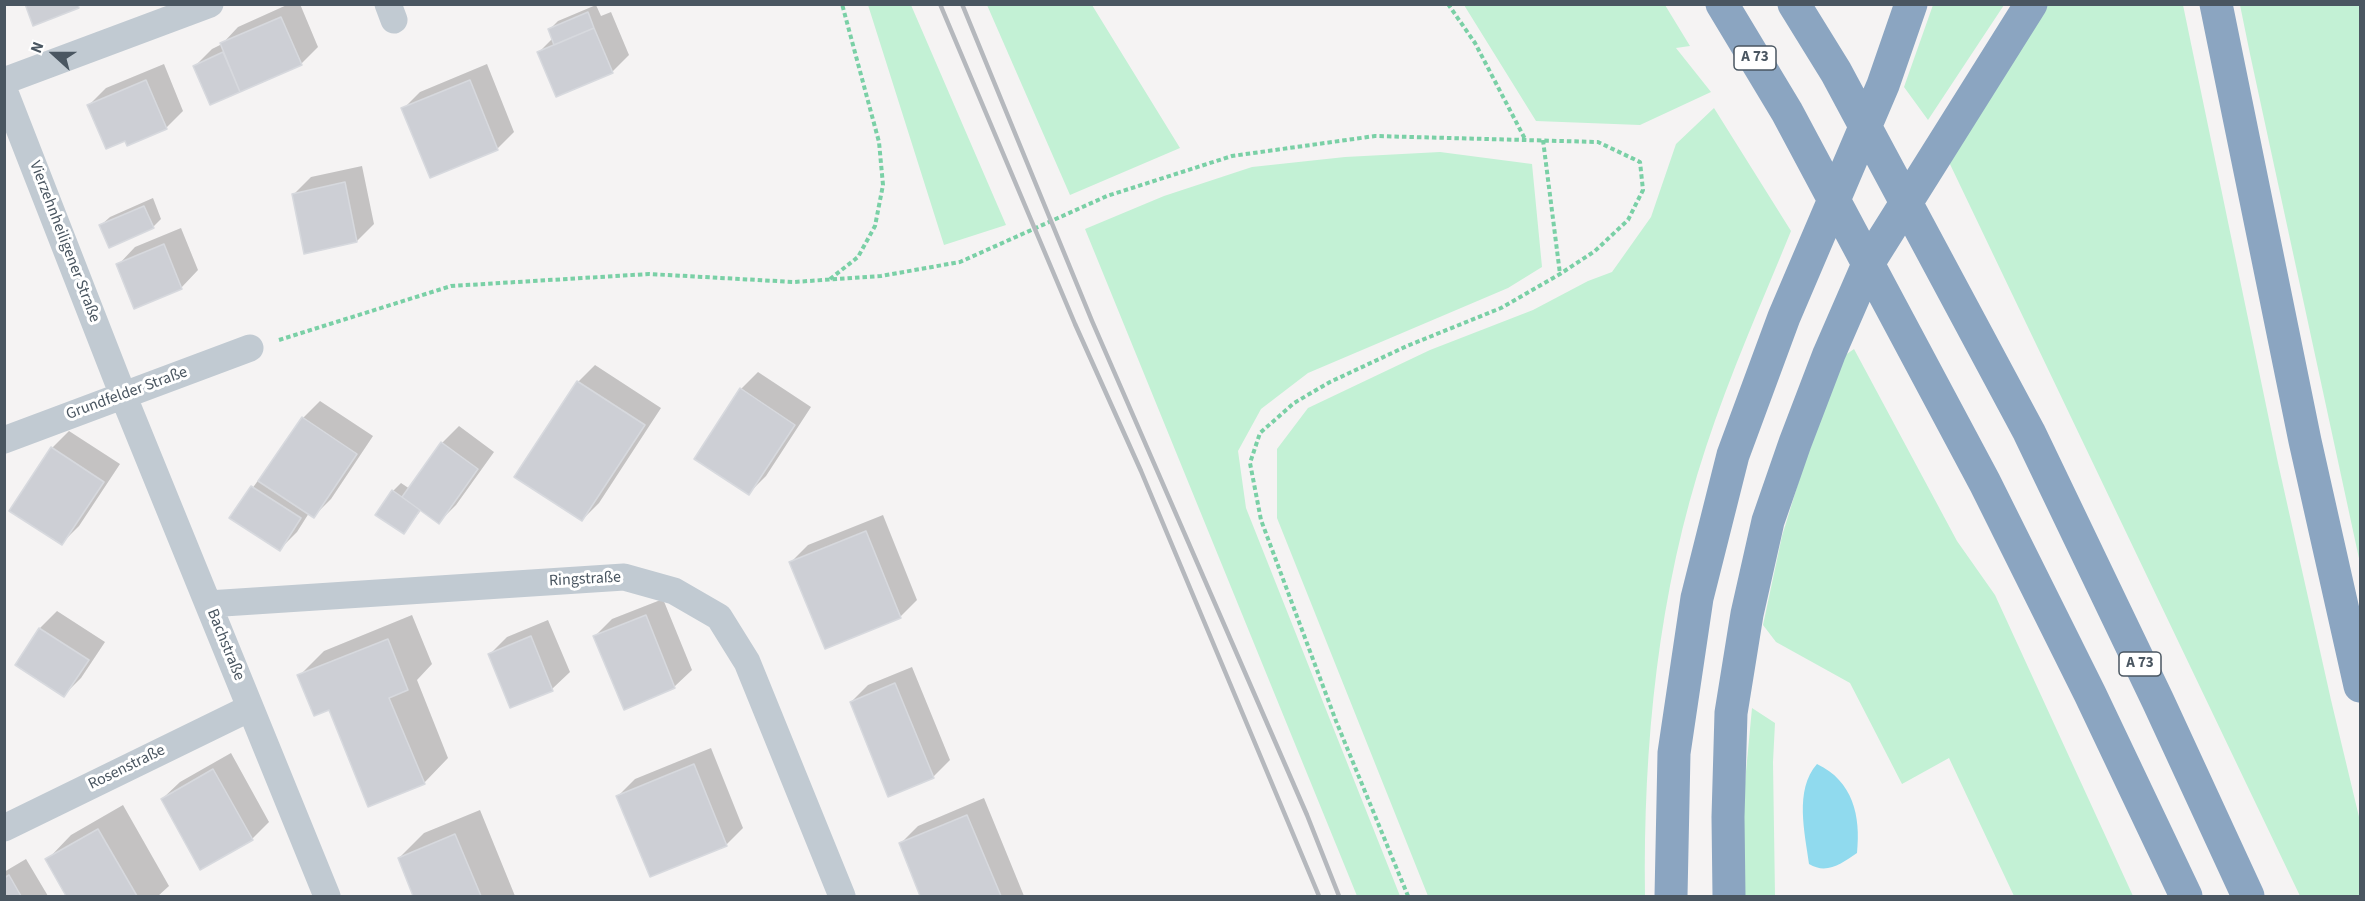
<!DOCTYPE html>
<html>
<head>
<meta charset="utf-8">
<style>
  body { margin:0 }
  #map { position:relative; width:2365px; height:901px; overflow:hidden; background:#f5f3f3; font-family:"Source Sans 3",sans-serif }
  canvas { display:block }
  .frame { position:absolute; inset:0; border:6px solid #4a5661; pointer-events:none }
  .north { position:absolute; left:24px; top:24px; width:60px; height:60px; -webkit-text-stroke:4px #fff; paint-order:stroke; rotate:291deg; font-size:16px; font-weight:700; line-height:24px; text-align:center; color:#4a5661 }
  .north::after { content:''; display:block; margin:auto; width:21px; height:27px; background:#4a5661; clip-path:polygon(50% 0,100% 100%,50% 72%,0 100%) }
</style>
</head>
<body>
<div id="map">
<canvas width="2365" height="901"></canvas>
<div class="frame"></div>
<div class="north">N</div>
</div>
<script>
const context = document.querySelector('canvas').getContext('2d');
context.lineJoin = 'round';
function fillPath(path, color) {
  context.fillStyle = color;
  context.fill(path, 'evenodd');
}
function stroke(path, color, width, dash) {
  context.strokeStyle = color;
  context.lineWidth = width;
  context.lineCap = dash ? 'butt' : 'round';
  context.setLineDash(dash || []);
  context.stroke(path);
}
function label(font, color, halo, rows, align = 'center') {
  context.font = font + ' "Source Sans 3",sans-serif';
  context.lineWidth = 6;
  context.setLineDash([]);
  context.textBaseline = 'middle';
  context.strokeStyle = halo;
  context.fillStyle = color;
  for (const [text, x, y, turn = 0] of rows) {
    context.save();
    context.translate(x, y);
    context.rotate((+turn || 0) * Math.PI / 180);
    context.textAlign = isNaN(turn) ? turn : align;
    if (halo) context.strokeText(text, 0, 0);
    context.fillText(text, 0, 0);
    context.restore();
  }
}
fillPath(new Path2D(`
  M868,5H911L1006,225L944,245Z
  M987,5H1092L1180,148L1070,195Z
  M1464,5H1665L1690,46L1676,48L1711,92L1640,125L1536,121Z
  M1933,5H2004L1928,120L1904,87Z
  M2044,5H2183L2278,463L2331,700L2360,821V896H2300L1948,160Z
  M2240,5H2360V563L2250,54Z
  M1714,108L1791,231C1762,302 1730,374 1706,447C1658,592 1643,745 1645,896H1428L1277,518V449L1308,408L1430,350L1533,310L1588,281L1612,272L1651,217L1676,144Z
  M1440,152L1532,164L1542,267L1508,288L1308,373L1261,409L1238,451L1246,508L1400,896H1357L1085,229L1164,196L1252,167L1345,157Z
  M1854,349L1957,541L1995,595L2133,896H2014L1949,758L1902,784L1850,683L1776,642L1763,625L1782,536L1808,451L1841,358Z
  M1752,708L1775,723L1773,762L1775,896H1744L1740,835Z`), '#c3f1d5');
fillPath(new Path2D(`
  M1817,764C1853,781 1861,816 1857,853C1842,863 1827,875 1809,864C1805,833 1794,790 1817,764Z`), '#90daee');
fillPath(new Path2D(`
  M289,4H300L318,47L301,64L211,103L195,66L212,49L222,44L238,27Z
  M596,5L601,16L611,12L629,55L612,72L539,52L553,38L550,29L558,21Z
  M164,64L183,111L166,128L126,139L89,105L106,88Z
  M487,64L514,132L497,149L403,109L420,92Z
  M362,166L374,224L357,241L293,195L311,177Z
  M153,198L161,219L153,227L101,225L110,217Z
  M181,228L198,270L181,288L118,265L135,247Z
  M595,365L661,408L599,503L582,520L516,477L578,382Z
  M758,372L811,407L766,476L749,493L741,389Z
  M320,401L373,436L331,499L314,516L309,513L297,532L280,549L231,518L303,418Z
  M459,426L494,452L456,505L439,522L422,509L404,532L393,491L401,483L410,489L442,443Z
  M69,431L120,464L79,526L62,543L52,448Z
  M883,515L917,600L900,617L791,562L808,545Z
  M663,599L692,670L674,687L595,636L612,619Z
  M57,611L105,642L81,678L64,695L17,664L40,628Z
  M412,615L432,664L417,680L448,758L424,783L299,676L324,651Z
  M548,620L570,672L552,689L511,706L490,654L507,637Z
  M912,667L950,760L933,777L851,702L868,685Z
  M711,748L743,828L726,845L618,796L635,779Z
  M231,753L269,822L252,839L162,799L180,782Z
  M984,798L1024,896H922L901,843L918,826Z
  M123,805L169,886L158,896H67L47,860L71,835Z
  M480,810L515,896H415L399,858L424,833Z
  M26,859L48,896H4V872Z`), '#0003');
const building = new Path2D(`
  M25,4H78L79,8L33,26Z
  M588,12L594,28L554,45L548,29Z
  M281,17L302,65L240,92L220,43Z
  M594,28L613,73L556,97L537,52Z
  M223,52L240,92L210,105L193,66Z
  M146,80L167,129L127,146L125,141L106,149L87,105Z
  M470,80L498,150L430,178L401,108Z
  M345,182L357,242L304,254L292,194Z
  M144,206L154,228L109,248L99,225Z
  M164,244L182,289L134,309L116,264Z
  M577,381L645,425L582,521L514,477Z
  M740,388L795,425L749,495L694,459Z
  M302,417L357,454L314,518L258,481Z
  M441,442L478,469L439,524L402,497Z
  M51,447L104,482L62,545L9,511Z
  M251,486L301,518L280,551L229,518Z
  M392,490L420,510L404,534L375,515Z
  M866,531L901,618L825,649L789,562Z
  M646,615L675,688L624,710L593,636Z
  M39,628L89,660L64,697L15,665Z
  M531,636L553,691L510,708L488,654Z
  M388,639L408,690L389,698L425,784L368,807L329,710L314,716L297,675Z
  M895,683L934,778L888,797L850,702Z
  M694,764L727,846L650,877L616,796Z
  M213,769L253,840L200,870L161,799Z
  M967,815L1001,896H920L899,843Z
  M98,829L137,896H66L45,859Z
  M455,834L481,896H413L398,858Z
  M9,875L21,896H4V878Z`);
fillPath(building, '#cdcfd5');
stroke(building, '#d7d9de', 1.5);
stroke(new Path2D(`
  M1448,4L1475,43L1525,139
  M1543,140L1560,274
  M830,279L858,257L875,226L883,185L879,142L842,4
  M279,340L451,286L649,274L794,282L881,276L960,262L1107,196L1232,156L1375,136L1598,142L1640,162L1643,190L1628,220L1595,251L1560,274L1501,308L1407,346L1330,382L1294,403L1260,433L1250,463L1261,520L1336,721L1408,896`), '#7ad0a6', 4, [4.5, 3]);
stroke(new Path2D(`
  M388,4L394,20
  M4,81L210,4
  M4,90L123,395L327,896
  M4,440L250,348
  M208,604L624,577L674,591L719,617L747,662L842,896
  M4,828L250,708`), '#c1cad2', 27);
stroke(new Path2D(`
  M1722,4L1787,112L1985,483L2090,694L2186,896
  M1794,4L1836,72L2029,432L2158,701L2248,896
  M2216,4L2305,441L2360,686
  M1671,896L1674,753L1697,598L1733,455L1784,317L1883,85L1911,4
  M1729,896L1728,817L1731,713L1747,614L1768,521L1795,443L1829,354L1869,262L2031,4`), '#8ba5c1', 33);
stroke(new Path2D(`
  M940,4L1075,324L1141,471L1319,896
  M962,4L1092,321L1307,815L1339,896`), '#b5b8bd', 4.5);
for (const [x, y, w] of [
  [1755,58,42],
  [2140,664,42]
]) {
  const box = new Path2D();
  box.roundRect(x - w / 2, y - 12, w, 24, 4.5);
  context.fillStyle = '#fff';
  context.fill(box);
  stroke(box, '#4a5661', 1.5);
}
label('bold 15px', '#4a5661', null, [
  ["A 73",1755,58],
  ["A 73",2140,664]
]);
label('16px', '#4a5661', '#fff', [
  ["Vierzehnheiligener Straße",64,242,69],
  ["Grundfelder Straße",127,394,-20],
  ["Ringstraße",585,580,-3],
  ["Bachstraße",225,645,68],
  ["Rosenstraße",127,768,-26]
]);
</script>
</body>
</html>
